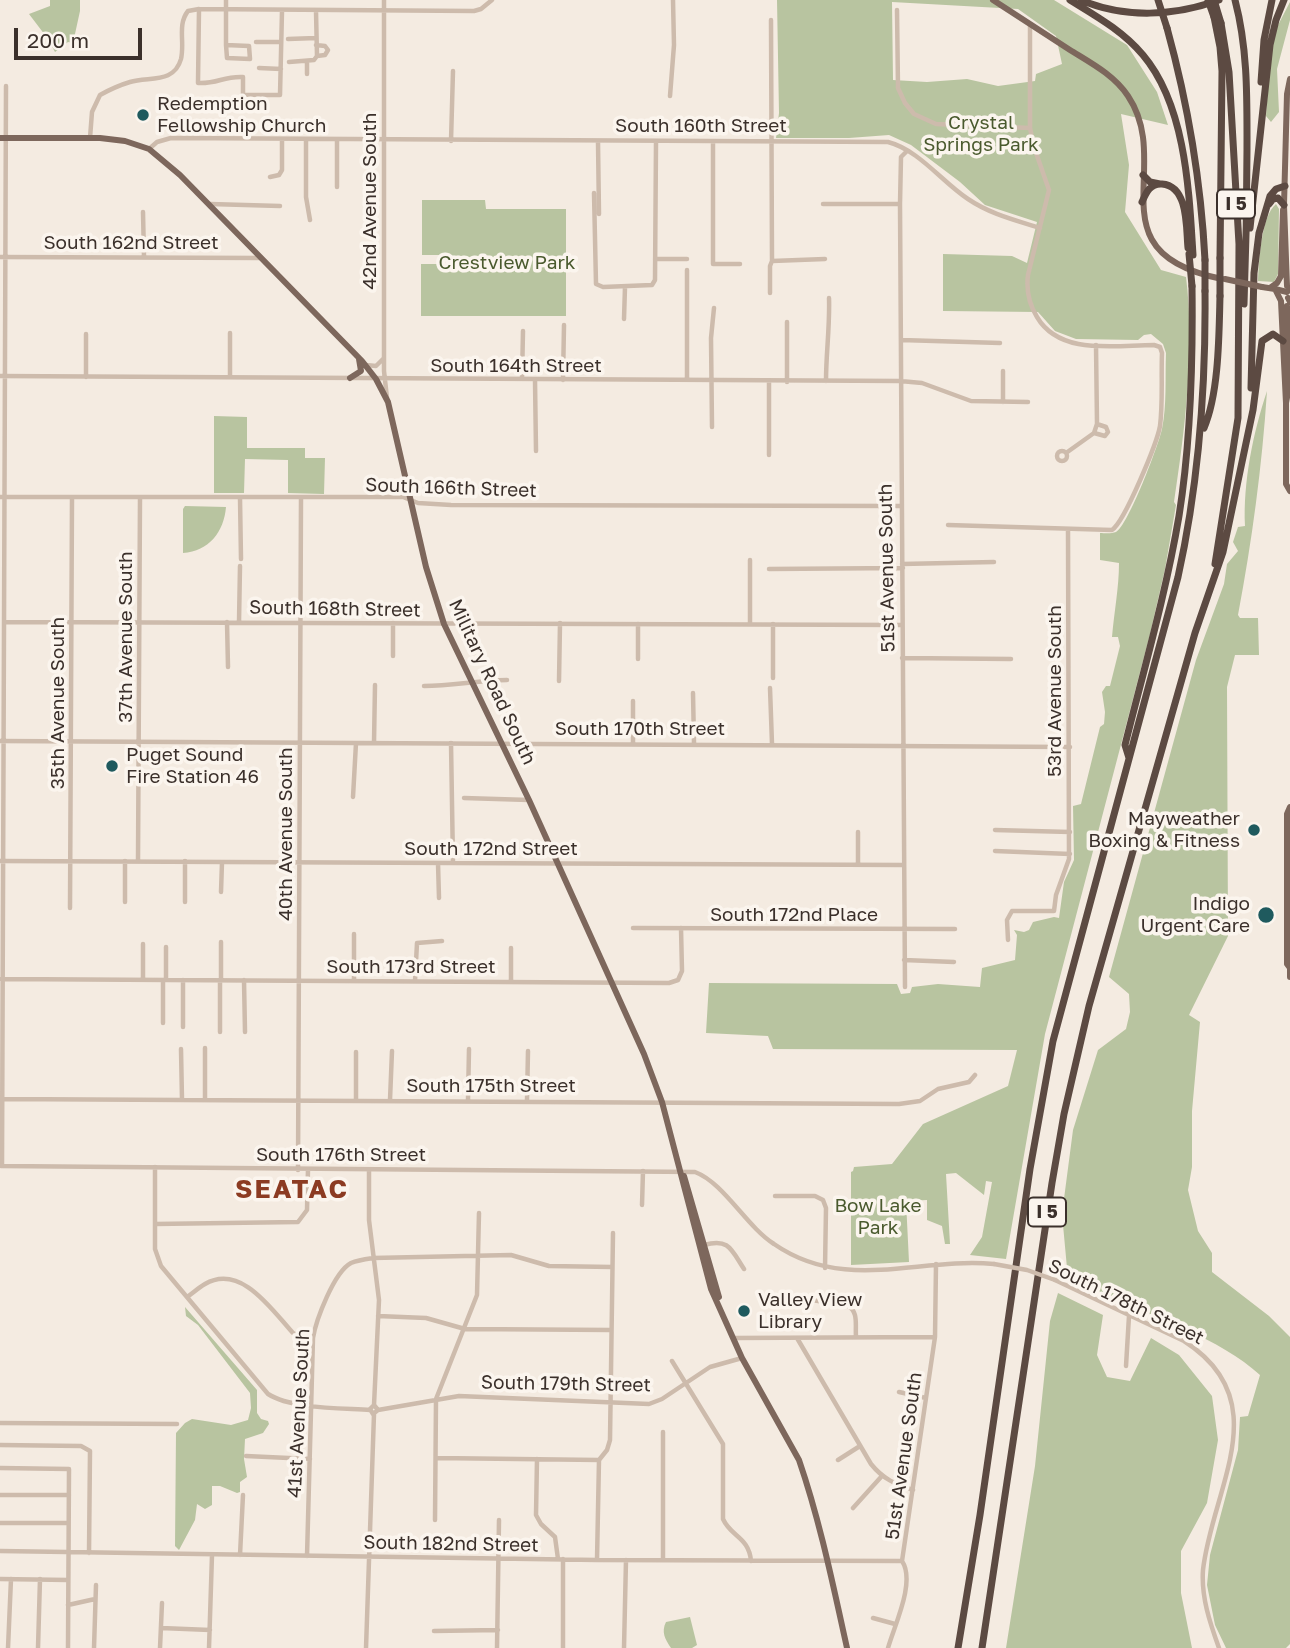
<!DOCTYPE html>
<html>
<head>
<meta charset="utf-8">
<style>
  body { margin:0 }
  #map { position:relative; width:1290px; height:1648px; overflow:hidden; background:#f4ebe1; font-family:"Golos Text",sans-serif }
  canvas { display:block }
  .scale { position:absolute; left:14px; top:28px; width:128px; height:32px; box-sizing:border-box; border:4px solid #3b302b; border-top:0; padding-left:9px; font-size:21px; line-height:24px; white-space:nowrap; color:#3b302b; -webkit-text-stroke:5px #fbf5ee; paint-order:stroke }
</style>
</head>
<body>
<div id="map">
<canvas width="1290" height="1648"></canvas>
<div class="scale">200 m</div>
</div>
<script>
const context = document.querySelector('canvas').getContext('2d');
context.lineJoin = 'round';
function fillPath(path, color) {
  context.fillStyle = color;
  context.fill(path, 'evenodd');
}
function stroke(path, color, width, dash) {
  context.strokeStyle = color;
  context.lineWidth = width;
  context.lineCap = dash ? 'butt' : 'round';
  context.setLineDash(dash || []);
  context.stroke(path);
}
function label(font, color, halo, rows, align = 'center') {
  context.font = font + ' "Golos Text",sans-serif';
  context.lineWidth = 7;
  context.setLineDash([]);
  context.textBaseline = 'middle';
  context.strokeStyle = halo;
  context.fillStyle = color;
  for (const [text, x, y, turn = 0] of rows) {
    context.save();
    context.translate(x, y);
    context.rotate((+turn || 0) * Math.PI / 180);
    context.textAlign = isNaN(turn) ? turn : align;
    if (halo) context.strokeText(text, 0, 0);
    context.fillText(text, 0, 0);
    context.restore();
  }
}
fillPath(new Path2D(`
  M50,0H80V11L73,43L68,42L55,52L48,39L29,14L50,6Z
  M777,0H1054L1127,45L1157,92L1168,125L1121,114L1129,165L1125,212L1161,270L1186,277C1195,349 1185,430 1174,502L1176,505L1165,569L1150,634L1045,1034L1006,1259L970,1255L982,1237L992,1182L986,1181L984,1195L956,1173L946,1174L950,1244H945L942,1226L927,1220V1200L906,1201L909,1262L851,1265V1172L853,1171L854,1167L892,1164L923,1124L1008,1086L1017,1050L773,1049L768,1036L706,1033L709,983L897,984L901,994L910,993L912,987L938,984L980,987L982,968L1015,960L1017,935L1014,930L1024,932L1029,930L1033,922L1054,917L1059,918L1064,882L1074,860L1073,806L1081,804L1100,727L1104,724L1105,712L1102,692L1106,686H1110L1120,646L1118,637H1112C1114,612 1119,588 1119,563L1100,560V533C1104,533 1111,534 1116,532C1128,526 1159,444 1162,429C1167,405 1165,378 1166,353L1163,344L1151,334L1144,335L1138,340L1076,339L1055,331L1038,312L943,311V254L1012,256L1027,263L1037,222L985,205L960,182L911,145L889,135L849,138H776L779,113ZM892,2L1018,9L1056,36L1062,64L1036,74L1035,81L998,86L967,79L927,82L893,80Z
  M1290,2V20L1277,69L1279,112L1271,122L1266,116L1270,58L1277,27Z
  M422,200H485L486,209H566V316H421V264H446V255H422Z
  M1276,204L1279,209L1278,274L1274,282L1258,281C1259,262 1261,216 1276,204Z
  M1267,391C1262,467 1252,541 1238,615L1240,618H1258L1259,655H1235L1227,687L1228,936L1189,1015L1200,1022L1192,1111V1167L1188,1190L1198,1231L1212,1253V1272L1269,1316L1290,1337V1644L1286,1648H1226L1215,1625L1207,1585L1210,1555L1238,1450L1240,1417L1248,1416L1260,1375C1221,1339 1152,1315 1103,1295L1089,1280L1067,1268L1062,1214L1073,1130L1098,1050L1126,1029L1130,1012L1129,994L1109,977L1196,660L1224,584L1227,564L1238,551L1233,542L1238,527L1245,526C1243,482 1253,433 1267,391Z
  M214,416L247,417V448H305V458H325L324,494L288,493V460L245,459L244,493H214Z
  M185,506L226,507C224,532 209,551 183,553V509Z
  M1058,1293L1103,1315L1097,1355L1107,1377L1130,1381L1151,1338L1179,1355L1212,1396L1218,1440L1207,1503L1181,1551V1593L1192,1648H1006L1035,1466L1050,1321Z
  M185,1307L257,1390V1413L261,1419L268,1421L269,1424L263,1433L245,1439L244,1459L247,1477L240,1482V1492L237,1493L220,1486H212V1505L205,1509L197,1504L195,1520L179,1550L175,1546L176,1433L185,1423L192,1419L231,1425L248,1420L251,1408L250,1393L198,1325L186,1316Z
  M690,1617L697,1645L692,1648H671C665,1639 661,1632 666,1622Z`), '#b8c4a0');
stroke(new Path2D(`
  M226,0V45
  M384,0V371L387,398
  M199,9L198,83C218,84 223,76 243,77V95H280L282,11
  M897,10L898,88L905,103L914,114L936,124L1030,128
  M288,39L316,38
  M256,42H281
  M226,45L249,46L250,59L227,58Z
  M316,45L325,46L328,50L325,55L317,56
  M289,62L314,60L317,56L316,11
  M307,62V74
  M259,68L281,69
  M670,96L674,45L673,0
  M90,138L92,112L100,95C109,90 120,85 130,82C149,76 174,84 181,59C185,42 177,25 188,11L199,9L474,11L481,9L492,0
  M306,139V197L310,220
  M451,141L453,71
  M598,142L599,214
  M713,142V264H740
  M149,149L157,142L171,138L888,142C919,150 942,182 968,199C990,214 1015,220 1040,228
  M270,177L279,175L282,170V139
  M337,187V139
  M594,193L596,284L603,287L652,285L655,280L656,142
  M210,204L280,206
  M823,204H900
  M143,212L144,257
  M0,257L261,258
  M655,259H687
  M772,261L825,259
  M687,270V380
  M770,293V266L772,261L771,20
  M624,319L625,287
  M787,322V382
  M230,333V377
  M901,340L1000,343
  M366,365L376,366L383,359
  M0,376L900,381L922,383L971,401L1028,402
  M86,377V334
  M522,379L523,331
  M535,380L536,451
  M563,380L564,325
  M769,381V455
  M826,381C826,353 830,326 829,298
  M1003,402V371
  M712,427L711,338L714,308
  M1094,433L1105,436L1108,432L1106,427L1097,424
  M1057 456a5 5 0 1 1 10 0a5 5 0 1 1-10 0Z
  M1066,453L1094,433L1097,424L1096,345
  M0,497H403L418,503L451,505L900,506
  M240,498L241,559
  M948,525L1112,530C1125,521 1157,443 1160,426C1163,402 1161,377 1162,353L1160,347L1154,345C1115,345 1060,356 1037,317C1029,304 1026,291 1028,275L1049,190L1034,147L1030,128V24
  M902,564L994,562
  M769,569L903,568
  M5,622L902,625
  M227,622L228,667
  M239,622L240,566
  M638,624V659
  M750,624V560
  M393,656V623
  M902,658L1011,659
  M773,678V624
  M559,681L560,623
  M424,686C453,686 479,680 507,680
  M770,688L772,744
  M693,693L694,743
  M633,701V743
  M0,741L1070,747
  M374,743L375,685
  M451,743L453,863
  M353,797L356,743
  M464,798L529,800
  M995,830L1070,832
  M858,832V865
  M995,851L1070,854
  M0,861L903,865
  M125,861V902
  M138,861L140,497
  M438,863L439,898
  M221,892L222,862
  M185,902V861
  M70,908L72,497
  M633,928L955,929
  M354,934V981
  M1008,940L1007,920L1012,911H1054L1056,895L1069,859L1068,529
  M904,960L954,962
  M1,979L669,983L678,980L682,971L681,928
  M143,980V944
  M163,980V1023
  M166,980V947
  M220,980V1032
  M221,980V942
  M244,980L245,1032
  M415,981L417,943L442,941
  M511,981V948
  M905,987L900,204L901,157L907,151
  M183,1027V980
  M205,1048V1100
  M181,1049L182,1100
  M1,1099L899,1104L920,1101L938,1089L969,1082L975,1075
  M356,1100V1052
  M390,1100L392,1051
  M468,1100L469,1049
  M527,1100L528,1051
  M1,1166L695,1172C724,1183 746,1226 774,1244C845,1293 917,1257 994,1264
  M2,1166L6,86
  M155,1167V1249L161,1266L268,1394C291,1409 342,1408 370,1410
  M298,1170L301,498
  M369,1170V1220L379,1300L374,1405L378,1410L373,1414L370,1409L374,1405
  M775,1196H815L823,1200L826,1208L825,1268
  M642,1205L643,1171
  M155,1224L298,1222L307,1210L308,1169
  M704,1245C729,1238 731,1249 744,1269
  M1055,1280L1184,1341C1278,1401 1212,1488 1203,1570C1201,1597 1210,1623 1219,1648
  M187,1297C193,1293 198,1288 205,1284C241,1263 272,1310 293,1333L304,1338H313
  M811,1300L847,1305C859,1312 855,1324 856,1337
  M378,1316L426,1318L465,1329L611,1330
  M734,1338L935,1337
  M797,1338L871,1464C883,1479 895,1484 913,1490
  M672,1361L723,1444V1519C731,1537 749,1537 751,1561
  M1126,1366L1129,1316
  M899,1392L926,1398
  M378,1410L459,1396L649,1404L662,1399L710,1367L742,1358
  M0,1423L177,1424
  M0,1445L81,1446L90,1451L89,1553
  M246,1456L310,1459
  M436,1458L599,1460
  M537,1459L536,1515L541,1524L555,1537L558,1559
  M838,1460L860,1446
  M0,1468L69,1469L68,1648
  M0,1495H69
  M853,1508L881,1477
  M435,1520L436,1399L477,1295L479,1213
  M0,1523H68
  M0,1551L597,1560L902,1561
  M240,1555L243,1495
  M307,1556L313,1338C316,1320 334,1272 351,1263C358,1260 366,1259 373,1258L511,1255L549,1266L612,1267
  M597,1560L599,1460L607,1450L610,1440L613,1233
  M663,1560V1432
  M0,1579L68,1580
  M68,1605L95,1599
  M873,1618L895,1624
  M161,1628L210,1630
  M434,1631L498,1630
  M8,1648L11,1579
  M38,1648L40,1579
  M94,1648L96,1585
  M160,1648L162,1603
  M209,1648L212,1555
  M366,1648L374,1414
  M497,1648L499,1520
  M563,1648V1559
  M624,1648L626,1560
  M888,1648C894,1626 916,1582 902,1561L935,1337L936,1264`), '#cdbbac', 4.5);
stroke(new Path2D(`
  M993,0C1019,17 1044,33 1070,50C1091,63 1114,75 1128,96C1175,166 1091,253 1222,279
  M0,138H100L125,141L149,149L180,175L362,361L376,379L388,402L426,567L444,624L529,800L644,1054L662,1102L711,1289L742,1358L799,1460C820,1521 833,1585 847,1648
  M1287,286L1284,205L1287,94L1290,79
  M1262,287L1275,289L1281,301L1286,403
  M1270,288L1277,283L1281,276L1283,210
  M1288,298L1290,302
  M1287,306L1289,395
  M350,378L361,371L359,359
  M1288,392L1286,403V484L1290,491
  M1290,807L1287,814V964L1290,968V977
  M684,1176L719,1297`), '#7d675c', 6);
stroke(new Path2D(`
  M1070,0C1096,16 1123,31 1143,55C1186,106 1189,191 1193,255
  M1081,0C1125,19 1175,16 1219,0
  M1235,0C1248,49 1247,99 1247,149C1247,200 1246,252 1244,304
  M1214,17L1220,47L1222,71L1220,258
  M1167,28C1188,104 1201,182 1205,260
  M1261,82L1264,40L1272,0
  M1143,175L1150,182L1160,184
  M1142,202C1146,193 1150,183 1162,184C1189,186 1186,229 1188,248
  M1269,204L1273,199L1278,198L1284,205
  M1250,228L1270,45L1276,20L1284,0
  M1251,388L1254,273L1259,233L1270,196L1276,189L1285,186
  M1204,428C1219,393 1219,335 1220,296
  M1215,564L1238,418L1239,244L1229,72L1221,23
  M1129,758L1125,745C1144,669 1166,593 1179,516C1191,441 1193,362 1192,286
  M958,1648L980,1515L1030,1169L1053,1041L1178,577C1199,482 1206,388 1205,291
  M982,1648L1052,1183L1064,1114L1089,1006L1195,633L1223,552L1253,410L1262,341L1273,334L1283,341`), '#5c4a42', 7);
stroke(new Path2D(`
  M994,1264L1027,1270L1055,1280`), '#cdbbac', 4.5);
stroke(new Path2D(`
  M1225,279L1262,287
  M1275,289L1287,292L1290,289`), '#7d675c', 6);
stroke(new Path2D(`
  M1158,0L1167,28
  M1208,0L1214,17
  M1214,0L1221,23
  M1189,254L1192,286
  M1205,260V291
  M1220,296V258`), '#5c4a42', 7);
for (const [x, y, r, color] of [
  [143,115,7,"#1f5a5e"],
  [112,766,7,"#1f5a5e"],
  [1254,830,7,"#1f5a5e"],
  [1266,915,9,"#1f5a5e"],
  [744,1311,7,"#1f5a5e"]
]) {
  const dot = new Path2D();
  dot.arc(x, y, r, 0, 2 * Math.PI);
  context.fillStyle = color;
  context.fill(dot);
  stroke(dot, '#fbf5ee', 2.5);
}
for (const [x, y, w] of [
  [1236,204,38],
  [1047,1212,38]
]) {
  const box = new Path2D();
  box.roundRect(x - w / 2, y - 14.5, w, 29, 5);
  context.fillStyle = '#fbf5ee';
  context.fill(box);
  stroke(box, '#3b302b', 2);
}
label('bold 18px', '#3b302b', null, [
  ["I 5",1236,204],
  ["I 5",1047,1212]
]);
label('19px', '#3b302b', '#fbf5ee', [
  ["Redemption",157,104],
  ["Fellowship Church",157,126],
  ["Puget Sound",126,755],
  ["Fire Station 46",126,777],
  ["Mayweather",1240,819,"right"],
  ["Boxing & Fitness",1240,841,"right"],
  ["Indigo",1250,904,"right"],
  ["Urgent Care",1250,926,"right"],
  ["Valley View",758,1300],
  ["Library",758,1322]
], 'left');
label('19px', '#4a5a2e', '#fbf5ee', [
  ["Crystal",981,123],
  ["Springs Park",981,145],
  ["Crestview Park",507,263],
  ["Bow Lake",878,1206],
  ["Park",878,1228]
]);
label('19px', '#3b302b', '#fbf5ee', [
  ["South 160th Street",701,126],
  ["42nd Avenue South",370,201,-90],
  ["South 162nd Street",131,243],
  ["South 164th Street",516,366],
  ["South 166th Street",451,488,2],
  ["51st Avenue South",887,568,-91],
  ["South 168th Street",335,609,1],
  ["37th Avenue South",126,637,-90],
  ["Military Road South",492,682,65],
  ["53rd Avenue South",1055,691,-90],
  ["35th Avenue South",58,703,-90],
  ["South 170th Street",640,729],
  ["40th Avenue South",286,834,-90],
  ["South 172nd Street",491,849],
  ["South 172nd Place",794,915],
  ["South 173rd Street",411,967],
  ["South 175th Street",491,1086],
  ["South 176th Street",341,1155],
  ["South 178th Street",1126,1302,26],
  ["South 179th Street",566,1384,1],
  ["41st Avenue South",299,1413,-87],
  ["51st Avenue South",904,1456,-82],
  ["South 182nd Street",451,1544,1]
]);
context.letterSpacing = '2px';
label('bold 26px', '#8c3b22', '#fbf5ee', [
  ["SEATAC",292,1190]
]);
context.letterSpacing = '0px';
</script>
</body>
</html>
